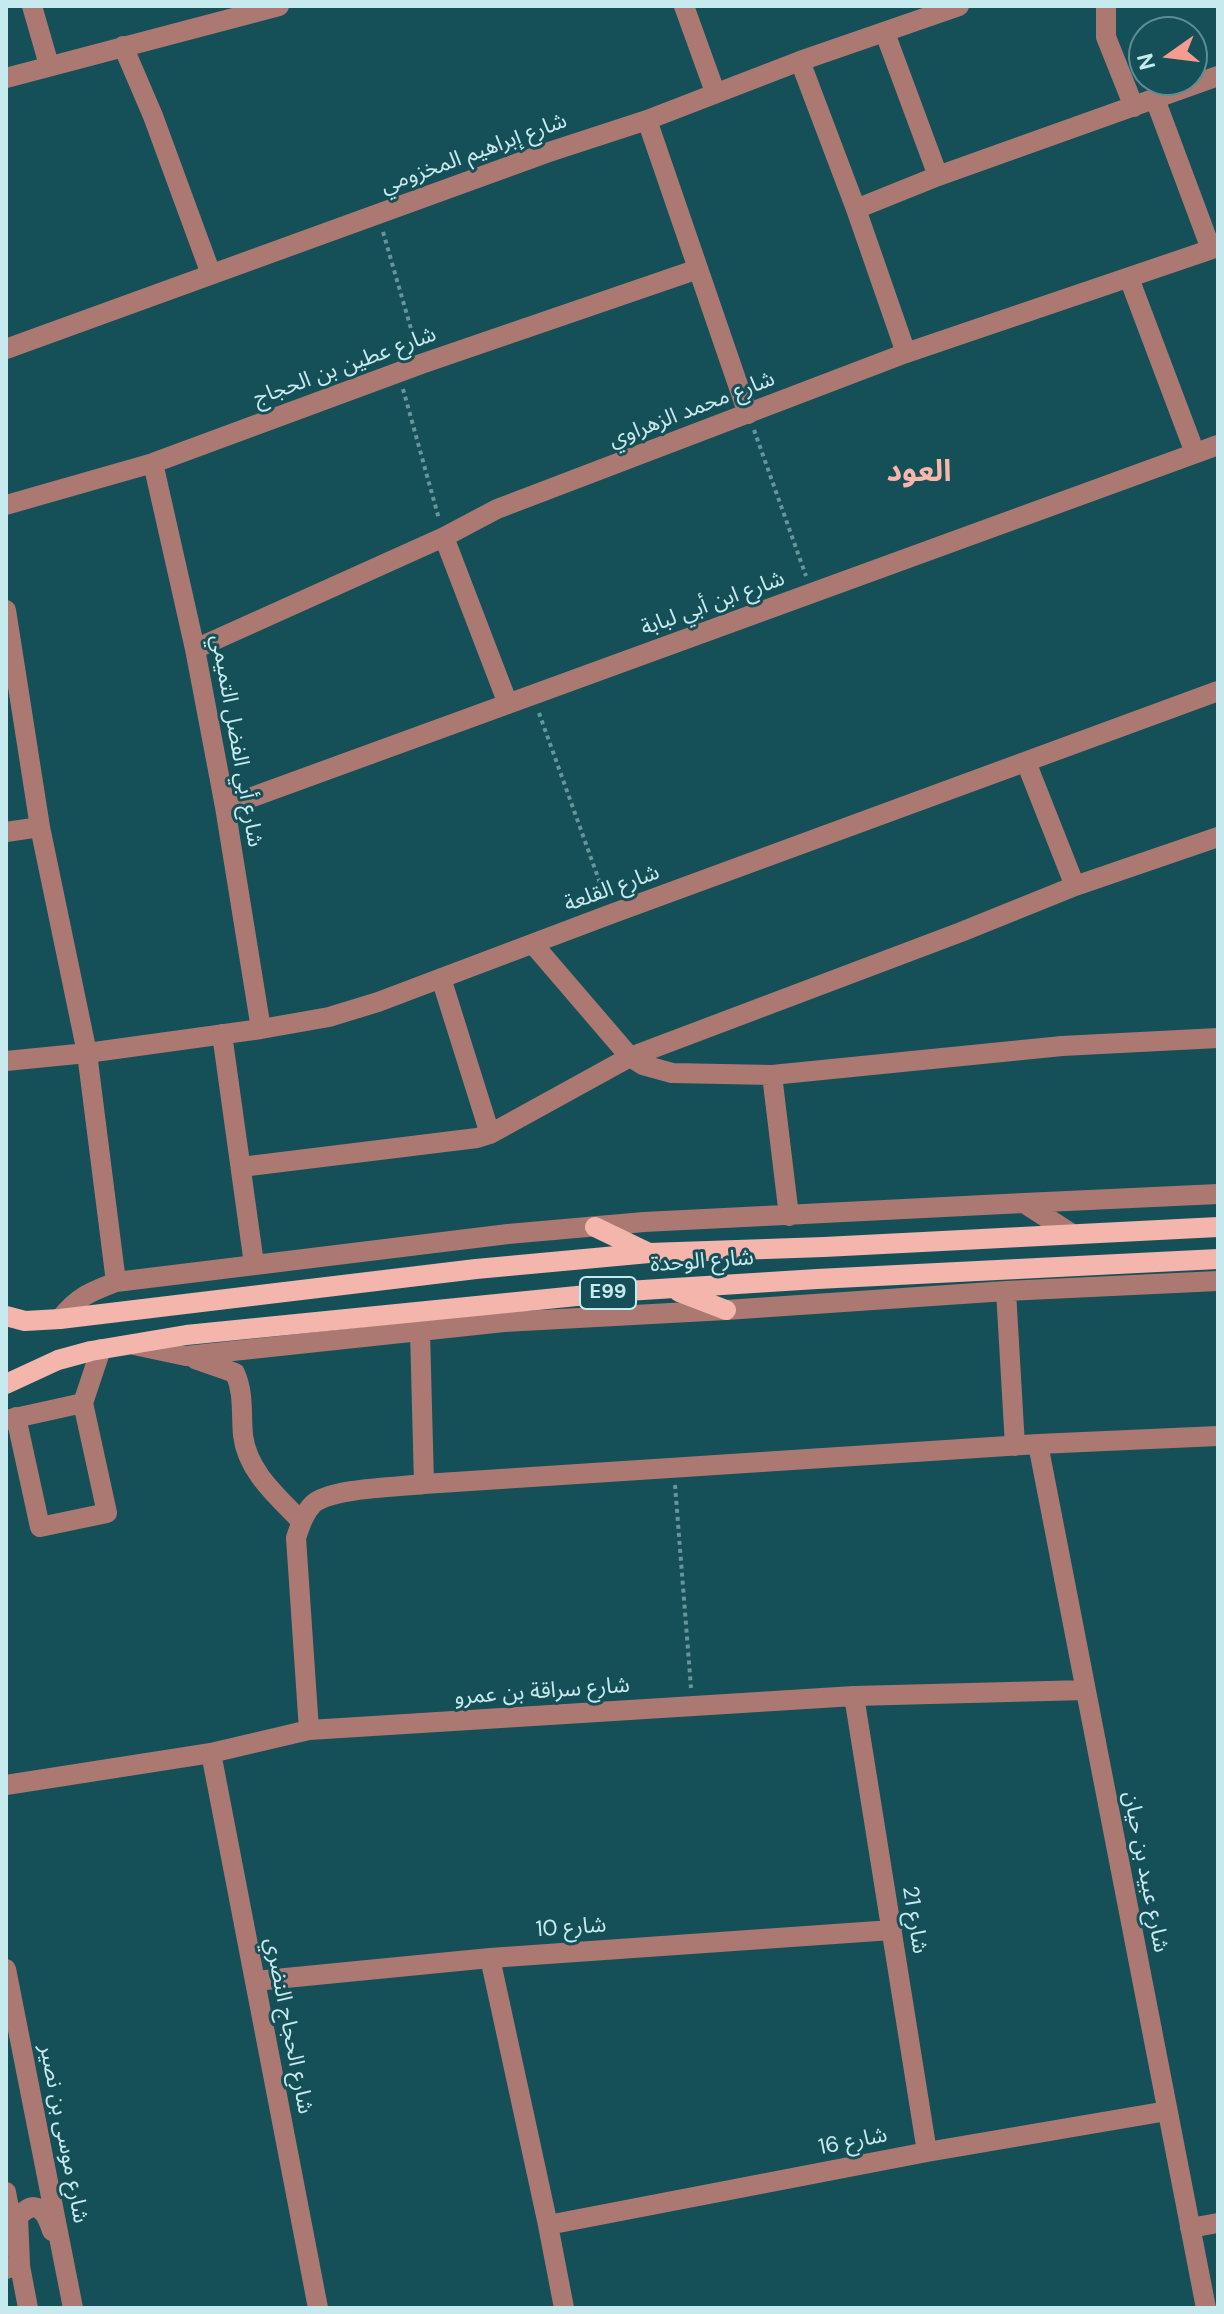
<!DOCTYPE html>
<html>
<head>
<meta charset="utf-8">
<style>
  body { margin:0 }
  #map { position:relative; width:1224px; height:2314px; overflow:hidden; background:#154f57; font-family:"DM Sans",sans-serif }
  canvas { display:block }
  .frame { position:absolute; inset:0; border:8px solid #c7eaef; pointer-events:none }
  .north { position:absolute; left:1128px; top:16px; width:80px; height:80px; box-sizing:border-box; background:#154f57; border:2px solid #5c8d94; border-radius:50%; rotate:256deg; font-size:22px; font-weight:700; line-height:32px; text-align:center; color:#c7eaef }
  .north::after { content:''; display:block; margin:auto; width:28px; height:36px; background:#f59c90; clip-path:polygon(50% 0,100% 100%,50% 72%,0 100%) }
</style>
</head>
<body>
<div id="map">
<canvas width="1224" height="2314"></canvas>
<div class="frame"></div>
<div class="north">N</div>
</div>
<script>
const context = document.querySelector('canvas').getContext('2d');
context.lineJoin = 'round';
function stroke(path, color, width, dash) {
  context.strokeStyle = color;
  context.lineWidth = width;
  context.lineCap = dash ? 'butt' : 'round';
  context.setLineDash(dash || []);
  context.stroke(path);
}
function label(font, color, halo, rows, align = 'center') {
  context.font = font + ' "DM Sans","Noto Sans Arabic",sans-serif';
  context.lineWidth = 6;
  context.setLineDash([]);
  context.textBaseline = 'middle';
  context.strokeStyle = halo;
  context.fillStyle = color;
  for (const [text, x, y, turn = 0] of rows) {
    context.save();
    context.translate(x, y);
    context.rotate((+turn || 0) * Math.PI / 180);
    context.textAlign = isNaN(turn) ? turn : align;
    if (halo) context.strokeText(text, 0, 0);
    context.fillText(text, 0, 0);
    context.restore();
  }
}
stroke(new Path2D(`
  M383,232L416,346
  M403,389L439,519
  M754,430L806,576
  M539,713L605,897
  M675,1485L691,1688`), '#66969c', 4, [4, 4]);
stroke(new Path2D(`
  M32,6L49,65
  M684,6L715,92
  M1106,6V37L1134,107
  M885,33L938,176
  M123,46L153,116L211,274
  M800,61L856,209L906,353
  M6,78L279,6
  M1155,99L1211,249
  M647,120L748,414
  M856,209L938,176L1218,76
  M1129,278L1195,453
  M6,349L546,153L647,120L800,61L959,6
  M153,463L195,649L225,807L261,1029
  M6,505L153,463L421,364L698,269
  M444,537L508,704
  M6,610L40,827L87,1053L116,1282
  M195,649L444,537L497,509L906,353L1218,247
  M1026,762L1075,886
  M225,807L1218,445
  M6,832L40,827
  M533,944L630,1057L643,1065L672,1073L772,1075L1062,1046L1218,1038
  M222,1034L254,1264
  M6,1061L87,1053L261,1029L329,1017L378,1002L611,914L1218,691
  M772,1075L789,1216
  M490,1134L630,1057L961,932L1075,886L1218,837
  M241,1167L477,1138L490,1134L441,978
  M1024,1203L1218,1194
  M1006,1291L1015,1446
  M60,1319C77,1297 90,1292 116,1282L508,1234L644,1222L1024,1203L1072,1234
  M420,1331L424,1484
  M134,1345L186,1356L504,1322L726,1310L1006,1291L1218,1281
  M195,1359L235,1373C244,1393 241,1413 243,1435C247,1471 277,1496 301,1521
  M16,1417L40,1527L107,1513L83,1403L101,1349
  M6,1420L83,1403
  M1038,1444L1206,2308
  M854,1696L927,2152
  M309,1730L296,1538C300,1526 304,1513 313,1504C330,1488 399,1487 424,1484L1038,1444L1218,1436
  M211,1753L318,2308
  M6,1785L211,1753L309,1730L854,1696L1086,1690
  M490,1958L548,2225L564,2308
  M6,1969L73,2308
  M255,1981L490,1958L892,1930
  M6,2192L28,2308
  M548,2225L927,2152L1167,2111
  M1190,2228L1218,2223
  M6,2269L20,2264L18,2217C36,2197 46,2211 52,2231`), '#ab7972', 20);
stroke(new Path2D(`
  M595,1227L649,1253
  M679,1292L726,1310
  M6,1316L25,1321L60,1319L476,1269L649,1253L824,1247L1218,1227
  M6,1384L58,1360L91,1351L186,1335L627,1291L817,1279L1218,1259`), '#f3b5ac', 20);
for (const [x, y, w] of [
  [608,1293,56]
]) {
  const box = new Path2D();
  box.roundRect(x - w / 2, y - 16, w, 32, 6);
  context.fillStyle = '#154f57';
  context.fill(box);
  stroke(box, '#c7eaef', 2);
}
label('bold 20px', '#c7eaef', null, [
  ["E99",608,1293]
]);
label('22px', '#c7eaef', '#154f57', [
  ["شارع إبراهيم المخزومي",474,154,-20],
  ["شارع عطين بن الحجاج",345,367,-20],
  ["شارع محمد الزهراوي",692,410,-21],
  ["شارع ابن أبي لبابة",713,604,-20],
  ["شارع أبي الفضل التميمي",236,741,80],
  ["شارع القلعة",612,889,-20],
  ["شارع الوحدة",702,1262,-4],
  ["شارع سراقة بن عمرو",542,1692,-4],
  ["شارع عبيد بن حيان",1145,1872,79],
  ["شارع 21",914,1920,81],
  ["شارع 10",571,1928,-4],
  ["شارع الحجاج النضري",288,2026,79],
  ["شارع موسى بن نصير",63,2134,79],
  ["شارع 16",853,2142,-11]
]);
label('bold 30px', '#f9b6ac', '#154f57', [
  ["العود",919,473]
]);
</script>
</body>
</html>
